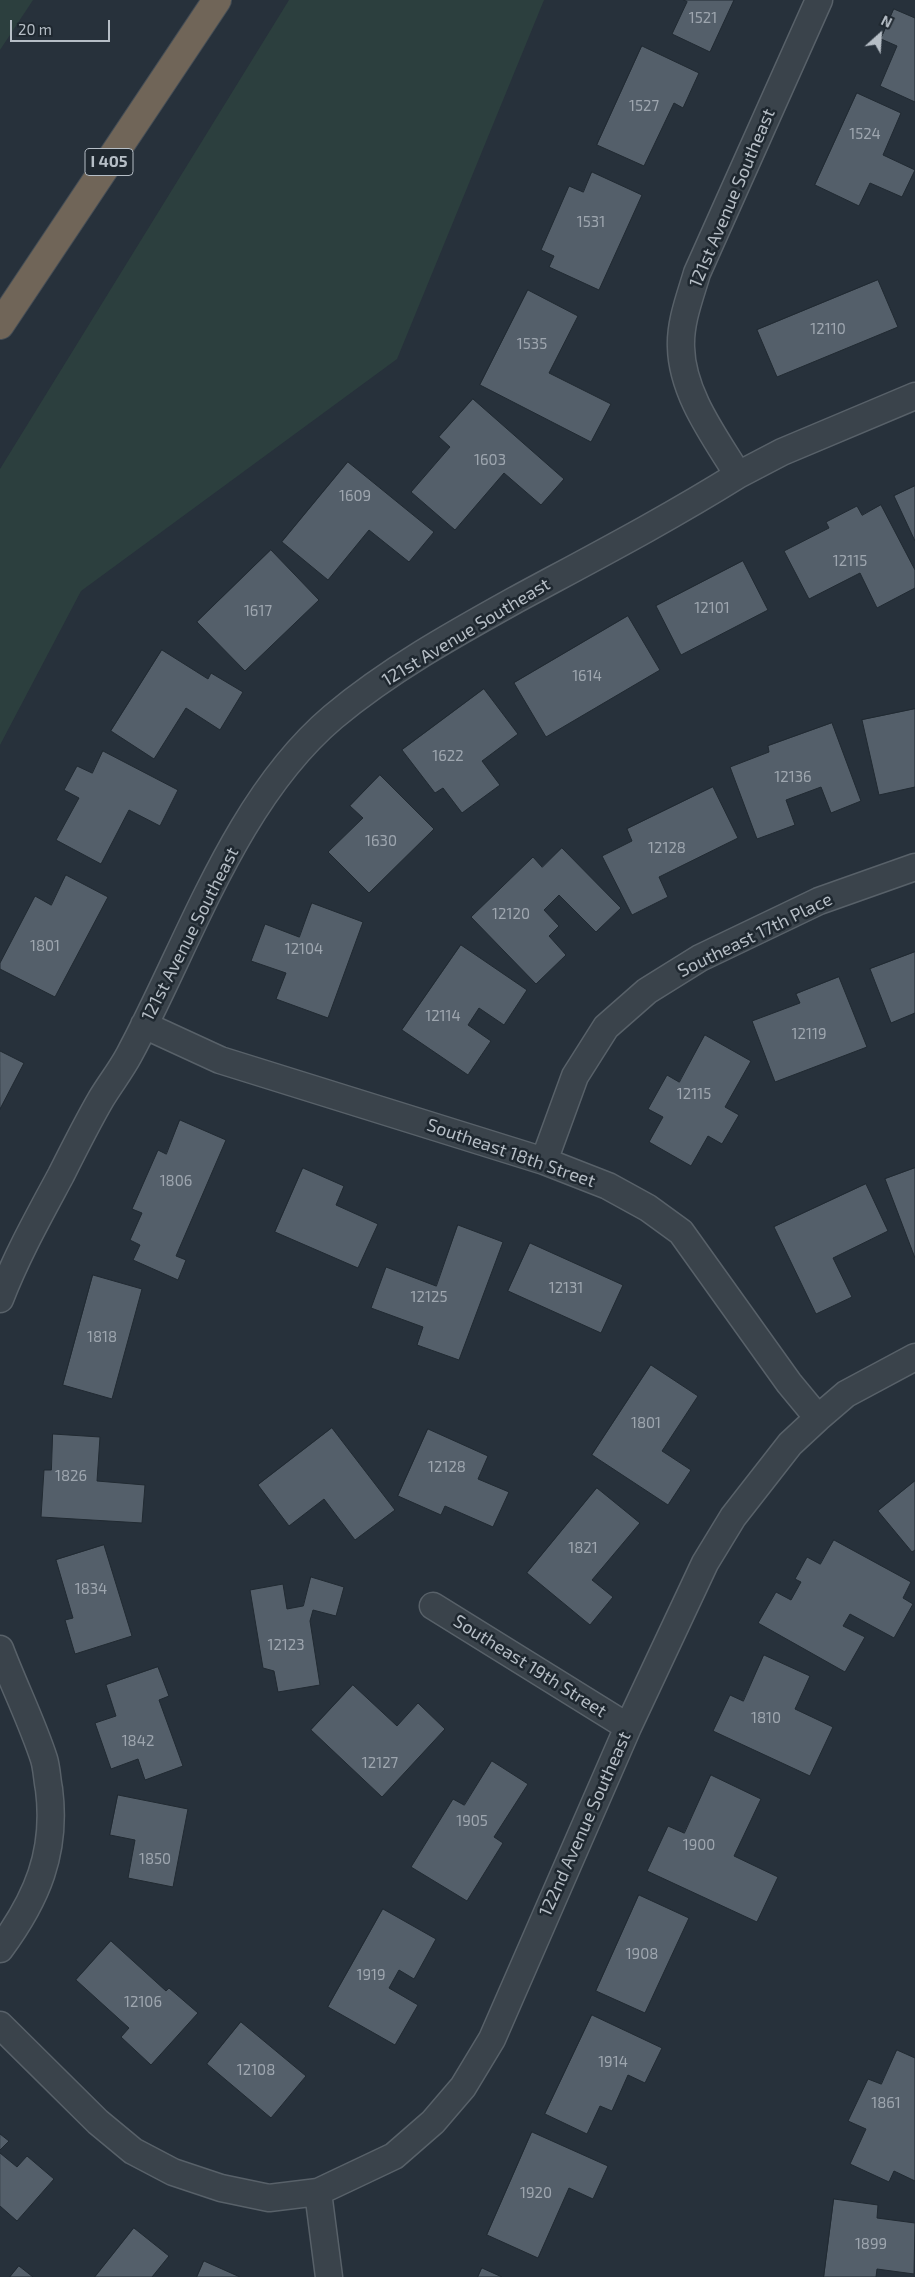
<!DOCTYPE html>
<html>
<head>
<meta charset="utf-8">
<style>
  body { margin:0 }
  #map { position:relative; width:915px; height:2277px; overflow:hidden; background:#27313b; font-family:"Exo 2",sans-serif }
  canvas { display:block }
  .north { position:absolute; left:855px; top:10px; width:50px; height:50px; -webkit-text-stroke:4px #1f2830; paint-order:stroke; rotate:26deg; font-size:14px; font-weight:700; line-height:20px; text-align:center; color:#b6bec6 }
  .north::after { content:''; display:block; margin:auto; width:18px; height:22px; background:#b6bec6; clip-path:polygon(50% 0,100% 100%,50% 72%,0 100%) }
  .scale { position:absolute; left:10px; top:20px; width:100px; height:22px; box-sizing:border-box; border:2px solid #b6bec6; border-top:0; padding-left:6px; font-size:15px; line-height:18px; white-space:nowrap; color:#b6bec6; -webkit-text-stroke:4px #1f2830; paint-order:stroke }
</style>
</head>
<body>
<div id="map">
<canvas width="915" height="2277"></canvas>
<div class="north">N</div>
<div class="scale">20 m</div>
</div>
<script>
const context = document.querySelector('canvas').getContext('2d');
context.lineJoin = 'round';
function fillPath(path, color) {
  context.fillStyle = color;
  context.fill(path, 'evenodd');
}
function stroke(path, color, width, dash) {
  context.strokeStyle = color;
  context.lineWidth = width;
  context.lineCap = dash ? 'butt' : 'round';
  context.setLineDash(dash || []);
  context.stroke(path);
}
function label(font, color, halo, rows, align = 'center') {
  context.font = font + ' "Exo 2",sans-serif';
  context.lineWidth = 5;
  context.setLineDash([]);
  context.textBaseline = 'middle';
  context.strokeStyle = halo;
  context.fillStyle = color;
  for (const [text, x, y, turn = 0] of rows) {
    context.save();
    context.translate(x, y);
    context.rotate((+turn || 0) * Math.PI / 180);
    context.textAlign = isNaN(turn) ? turn : align;
    if (halo) context.strokeText(text, 0, 0);
    context.fillText(text, 0, 0);
    context.restore();
  }
}
fillPath(new Path2D(`
  M0,0H33L0,50Z
  M289,0H544L397,359L81,591L0,745V469Z`), '#2c3f3e');
const building = new Path2D(`
  M684,0H734L710,52L672,34L687,2Z
  M894,9L915,18V102L880,86L897,46L881,39Z
  M642,46L699,73L683,108L674,103L644,166L597,145Z
  M857,93L901,113L883,155L915,170L902,197L870,183L859,206L815,185Z
  M592,172L642,195L599,290L549,267L554,256L541,250L569,186L583,192Z
  M878,280L898,327L777,377L757,330Z
  M528,290L578,316L549,373L611,404L591,442L480,385Z
  M473,399L564,479L541,505L504,473L455,530L411,492L450,447L439,437Z
  M348,462L434,532L409,562L369,530L328,580L282,542Z
  M915,486V541L894,496Z
  M881,505L915,570V588L877,608L860,573L809,599L784,551L829,528L826,522L857,506L862,515Z
  M271,550L319,600L245,671L197,622Z
  M743,561L768,610L681,655L656,606Z
  M628,616L660,670L546,737L514,683Z
  M162,650L208,679L211,673L243,692L220,730L186,708L154,759L111,731Z
  M484,689L518,734L482,761L500,785L462,813L443,788L435,793L402,750Z
  M915,709V787L879,795L862,720Z
  M832,723L861,801L831,813L821,787L786,800L795,825L757,839L730,767L769,752L768,746Z
  M103,751L178,790L160,826L129,810L101,864L56,840L79,798L64,790L77,766L92,773Z
  M380,775L434,829L369,893L328,852L363,818L350,806Z
  M713,787L738,838L659,877L668,897L632,915L602,856L632,841L627,829Z
  M562,848L621,908L596,932L559,895L544,910L559,926L549,936L566,955L536,984L471,917L533,857L542,867Z
  M66,875L108,897L55,997L0,969V963L35,896L51,905Z
  M312,903L363,922L328,1018L276,999L286,973L251,961L265,924L299,937Z
  M461,945L527,990L504,1025L479,1008L468,1025L491,1041L468,1075L402,1030Z
  M915,952V1013L891,1023L870,969Z
  M839,977L867,1047L775,1082L752,1021L800,1003L796,994Z
  M705,1035L751,1061L725,1107L739,1115L722,1144L708,1136L691,1166L649,1142L663,1117L648,1109L667,1075L679,1082Z
  M0,1051L24,1063L0,1109Z
  M180,1120L226,1140L176,1256L186,1260L178,1280L133,1260L140,1245L130,1240L142,1213L132,1209L158,1150L166,1154Z
  M303,1168L344,1186L336,1205L378,1224L358,1268L275,1232Z
  M915,1168V1258L885,1179Z
  M866,1184L888,1231L833,1258L852,1297L816,1314L774,1227Z
  M458,1225L503,1242L459,1360L417,1345L423,1327L371,1308L386,1267L436,1286Z
  M530,1243L623,1285L601,1333L508,1291Z
  M93,1275L142,1289L112,1399L63,1385Z
  M651,1365L698,1396L662,1451L691,1470L668,1505L592,1455Z
  M332,1428L395,1510L355,1540L324,1499L289,1526L258,1485Z
  M428,1429L488,1456L478,1479L509,1492L493,1527L445,1506L441,1515L398,1496Z
  M53,1434L100,1437L97,1481L145,1485L142,1523L41,1517L44,1470H51Z
  M915,1481V1550L912,1552L878,1511Z
  M597,1488L640,1523L592,1580L613,1597L590,1625L527,1573Z
  M834,1540L911,1582L903,1598L913,1604L894,1638L850,1614L843,1626L865,1637L845,1672L758,1623L776,1592L791,1600L801,1582L795,1579L807,1557L820,1564Z
  M104,1545L132,1636L75,1654L65,1620L73,1618L56,1560Z
  M311,1577L344,1587L336,1616L313,1610L310,1621L320,1685L278,1692L274,1671L263,1668L250,1590L283,1584L287,1609L303,1606Z
  M764,1655L810,1676L795,1709L833,1727L810,1776L713,1731L730,1695L743,1701Z
  M158,1667L169,1696L159,1700L183,1766L145,1780L138,1759L111,1769L95,1723L116,1716L106,1685Z
  M353,1685L397,1726L418,1703L445,1729L382,1797L311,1730Z
  M492,1761L528,1784L494,1837L503,1843L467,1901L411,1867L453,1799L464,1805Z
  M711,1775L761,1799L734,1856L778,1877L757,1922L647,1871L668,1826L684,1833Z
  M118,1795L188,1809L173,1887L128,1878L135,1840L110,1835Z
  M639,1895L689,1918L645,2013L596,1991Z
  M383,1909L436,1939L414,1979L399,1970L389,1988L418,2005L395,2045L328,2007Z
  M111,1941L166,1991L169,1988L198,2013L151,2065L121,2037L129,2028L76,1980Z
  M592,2015L662,2048L645,2083L628,2075L612,2111L600,2106L587,2134L545,2114Z
  M241,2022L306,2076L271,2118L207,2064Z
  M897,2050L915,2058V2181L894,2171L889,2182L850,2164L866,2129L848,2121L868,2079L881,2084Z
  M532,2132L608,2166L593,2199L569,2188L538,2258L487,2235Z
  M0,2134L9,2141L0,2150Z
  M0,2153L17,2167L27,2156L54,2179L17,2221L0,2206Z
  M834,2199L878,2205L877,2218L915,2223L914,2274L877,2269L876,2277H824Z
  M134,2228L169,2256L152,2277H95Z
  M204,2261L240,2277H197Z
  M19,2266L33,2277H10Z
  M482,2268L502,2277H478Z`);
fillPath(building, '#545f6a');
stroke(building, '#212a32', 1);
const minor = new Path2D(`
  M738,475L782,452L915,396
  M144,1025L220,1060L544,1161L608,1186L648,1208L681,1232L789,1383L818,1418
  M544,1161L575,1076L606,1027L647,991L700,958L819,901L915,867
  M0,1299C17,1255 39,1216 61,1175C74,1149 87,1123 101,1099C110,1084 121,1070 129,1055C189,944 235,800 333,717C389,670 454,634 517,599C591,559 666,520 738,475C715,437 682,394 681,347C680,322 690,297 697,273L819,0
  M433,1606L628,1727
  M0,1649C14,1686 32,1722 44,1759C47,1769 47,1780 49,1789C57,1852 37,1899 0,1949
  M0,2025L98,2122L133,2151L173,2172L221,2188L269,2198L318,2192L394,2156L433,2122L463,2087L492,2039L628,1727L705,1563L733,1517L790,1444L818,1418L846,1394L915,1357
  M318,2192L329,2277`);
const motorway = new Path2D(`
  M0,325L217,0`);
stroke(minor, '#586169', 29);
stroke(motorway, '#454e56', 30);
stroke(minor, '#3a434b', 26);
stroke(motorway, '#706558', 28);
label('15px', '#9ea6af', null, [
  ["1521",703,18],
  ["1527",644,106],
  ["1524",865,134],
  ["1531",591,222],
  ["12110",828,329],
  ["1535",532,344],
  ["1603",490,460],
  ["1609",355,496],
  ["12115",850,561],
  ["12101",712,608],
  ["1617",258,611],
  ["1614",587,676],
  ["1622",448,756],
  ["12136",793,777],
  ["1630",381,841],
  ["12128",667,848],
  ["12120",511,914],
  ["1801",45,946],
  ["12104",304,949],
  ["12114",443,1016],
  ["12119",809,1034],
  ["12115",694,1094],
  ["1806",176,1181],
  ["12131",566,1288],
  ["12125",429,1297],
  ["1818",102,1337],
  ["1801",646,1423],
  ["12128",447,1467],
  ["1826",71,1476],
  ["1821",583,1548],
  ["1834",91,1589],
  ["12123",286,1645],
  ["1810",766,1718],
  ["1842",138,1741],
  ["12127",380,1763],
  ["1905",472,1821],
  ["1900",699,1845],
  ["1850",155,1859],
  ["1908",642,1954],
  ["1919",371,1975],
  ["12106",143,2002],
  ["1914",613,2062],
  ["12108",256,2070],
  ["1861",886,2103],
  ["1920",536,2193],
  ["1899",871,2244]
]);
for (const [x, y, w] of [
  [109,162,48]
]) {
  const box = new Path2D();
  box.roundRect(x - w / 2, y - 13.5, w, 27, 4);
  context.fillStyle = '#1f2830';
  context.fill(box);
  stroke(box, '#b6bec6', 1);
}
label('bold 16px', '#b6bec6', null, [
  ["I 405",109,162]
]);
label('18px', '#b6bec6', '#1f2830', [
  ["121st Avenue Southeast",732,198,-67],
  ["121st Avenue Southeast",466,632,-31],
  ["121st Avenue Southeast",190,934,-63],
  ["Southeast 17th Place",755,935,-26],
  ["Southeast 18th Street",511,1153,19],
  ["Southeast 19th Street",530,1666,32],
  ["122nd Avenue Southeast",585,1824,-66]
]);
</script>
</body>
</html>
